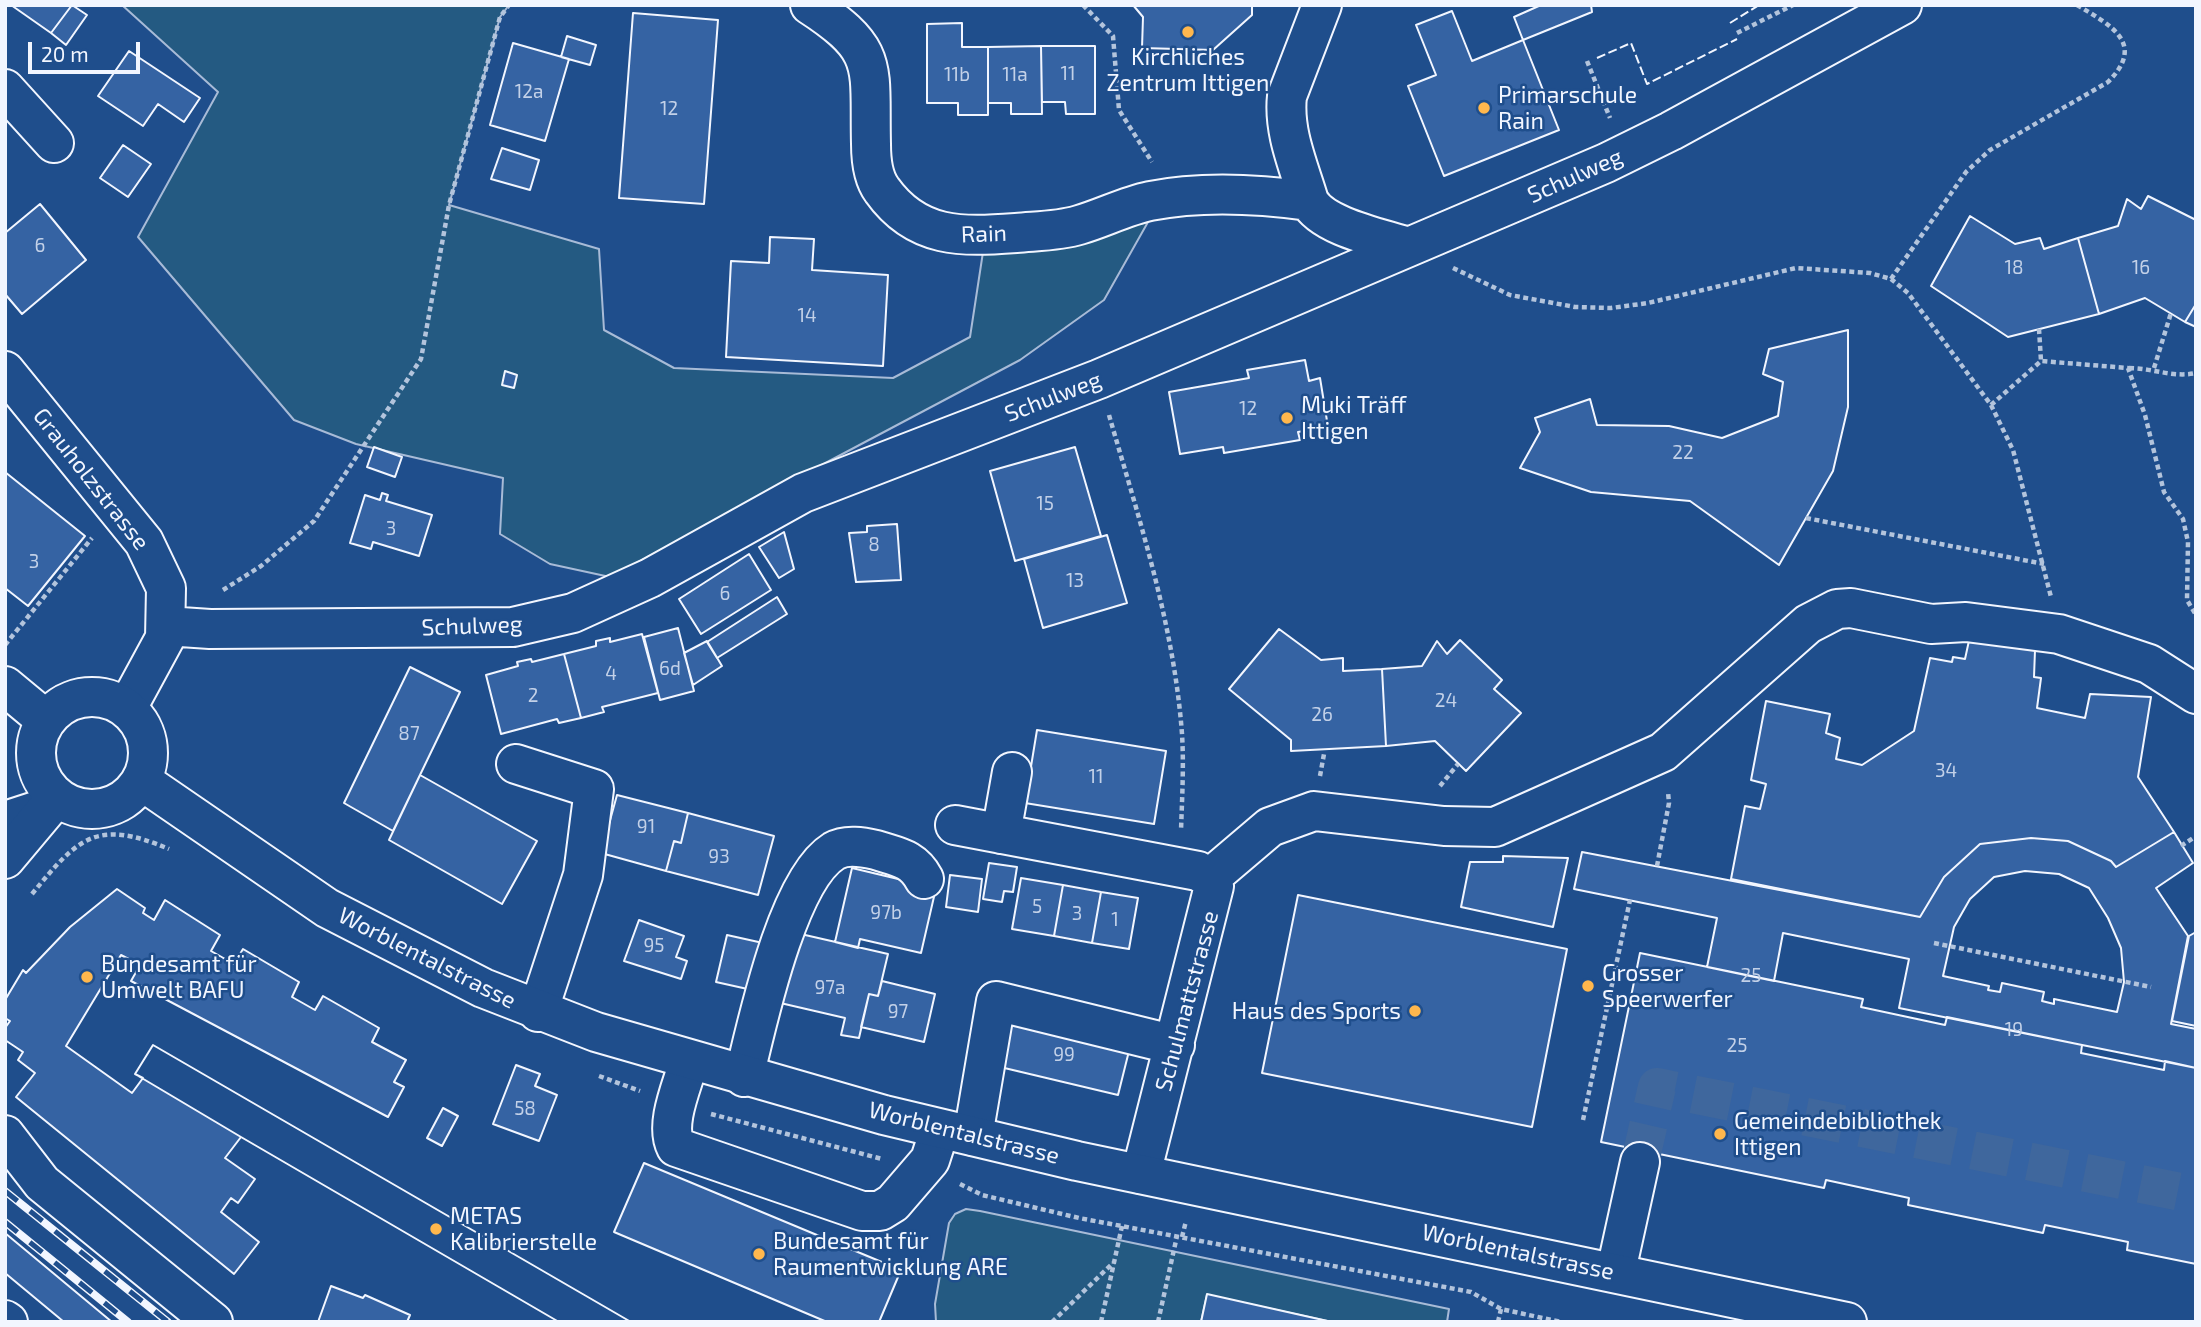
<!DOCTYPE html>
<html>
<head>
<meta charset="utf-8">
<style>
  body { margin:0 }
  #map { position:relative; width:2201px; height:1327px; overflow:hidden; background:#1f4e8c; font-family:"Exo 2",sans-serif }
  canvas { display:block }
  .frame { position:absolute; inset:0; border:7px solid #f2f6ff; pointer-events:none }
  .scale { position:absolute; left:28px; top:42px; width:112px; height:32px; box-sizing:border-box; border:4px solid #f2f6ff; border-top:0; padding-left:9px; font-size:21px; line-height:24px; white-space:nowrap; color:#f2f6ff; -webkit-text-stroke:5px #1f4e8c; paint-order:stroke }
</style>
</head>
<body>
<div id="map">
<canvas width="2201" height="1327"></canvas>
<div class="frame"></div>
<div class="scale">20 m</div>
</div>
<script>
const context = document.querySelector('canvas').getContext('2d');
context.lineJoin = 'round';
function fillPath(path, color) {
  context.fillStyle = color;
  context.fill(path, 'evenodd');
}
function stroke(path, color, width, dash) {
  context.strokeStyle = color;
  context.lineWidth = width;
  context.lineCap = dash ? 'butt' : 'round';
  context.setLineDash(dash || []);
  context.stroke(path);
}
function label(font, color, halo, rows, align = 'center') {
  context.font = font + ' "Exo 2",sans-serif';
  context.lineWidth = 5;
  context.setLineDash([]);
  context.textBaseline = 'middle';
  context.strokeStyle = halo;
  context.fillStyle = color;
  for (const [text, x, y, turn = 0] of rows) {
    context.save();
    context.translate(x, y);
    context.rotate((+turn || 0) * Math.PI / 180);
    context.textAlign = isNaN(turn) ? turn : align;
    if (halo) context.strokeText(text, 0, 0);
    context.fillText(text, 0, 0);
    context.restore();
  }
}
const green = new Path2D(`
  M122,5H509L500,17L449,205L599,249L604,330L674,368L893,378L970,337L983,252L1055,242L1148,222L1104,300L1020,360L610,577L550,564L500,534L503,478L356,444L294,420L138,237L218,92Z
  M966,1209L980,1211L1449,1309L1447,1322H1332L1207,1295L1201,1322H936L935,1304L949,1223L955,1214Z`);
fillPath(green, '#245a82');
stroke(green, '#a8bbd7', 2);
const building = new Path2D(`
  M11,5H72L51,33Z
  M72,5L87,15L66,45L51,33Z
  M1133,5H1252V15L1213,50L1142,48L1143,17Z
  M1541,5H1591L1592,12L1523,40L1514,17Z
  M1452,11L1472,61L1523,40L1559,130L1444,176L1408,86L1436,75L1416,25Z
  M633,13L718,20L704,204L619,198Z
  M962,23V47H988V115H958V103H927V24Z
  M567,36L596,45L590,65L561,57Z
  M513,43L569,59L545,141L490,125Z
  M1041,46H1095V114H1066L1065,102H1042Z
  M1041,46L1042,114H1011V103H988V47Z
  M129,51L200,98L184,122L158,104L143,126L98,96Z
  M123,145L151,164L128,197L100,178Z
  M502,148L539,160L530,190L491,179Z
  M2148,196L2196,220V304L2185,322L2145,298L2099,314L2078,238L2118,226L2127,199L2141,209Z
  M40,204L86,260L22,314L5,294V233Z
  M1970,216L2015,244L2040,238L2044,249L2078,238L2099,314L2008,337L1931,286Z
  M770,237L814,239L812,270L888,275L883,366L726,357L731,261L769,263Z
  M2196,304V327L2185,322Z
  M1848,330V407L1833,471L1779,565L1690,501L1591,492L1520,468L1540,432L1535,418L1590,399L1597,425L1669,426L1722,438L1778,416L1783,382L1763,374L1769,349Z
  M1305,360L1309,381L1320,378L1328,427L1298,432L1300,440L1224,453L1223,447L1180,454L1169,392L1249,378L1247,370Z
  M505,371L517,375L514,388L502,385Z
  M374,447L402,457L395,477L367,467Z
  M1075,447L1101,536L1015,561L990,471Z
  M5,472L85,536L28,606L5,588Z
  M382,493L388,495L386,501L432,515L419,556L373,542L371,549L350,543L365,495L380,500Z
  M897,524L901,580L856,582L849,533L867,532V526Z
  M784,532L794,569L779,578L759,547Z
  M1107,535L1127,603L1043,628L1024,559Z
  M749,554L771,590L701,634L679,599Z
  M777,597L787,614L717,658L707,642Z
  M678,628L694,691L660,700L644,637Z
  M1279,629L1321,660L1343,658V671L1382,669L1386,746L1291,751V740L1229,689Z
  M642,634L658,693L602,707L604,712L581,718L564,654L596,646V641L610,638V642Z
  M1970,636L2035,650L2034,677L2041,678L2037,708L2085,718L2090,694L2151,697L2138,777L2174,832L2116,867L2111,861L2068,841L2031,838L1980,844L1944,877L1920,917L1731,879L1745,806L1760,809L1766,784L1751,780L1766,701L1830,714L1826,733L1840,738L1836,759L1862,765L1914,731L1930,658L1952,662L1953,657L1965,659Z
  M1460,640L1502,680L1494,689L1521,713L1466,771L1435,741L1386,746L1382,669L1422,666L1437,641L1447,654Z
  M707,641L722,666L693,685L684,653Z
  M564,654L581,718L559,723L557,719L501,734L486,675L518,666L517,662L531,659L532,662Z
  M410,667L460,692L393,831L344,803Z
  M1037,730L1166,751L1154,824L1025,803Z
  M420,775L537,841L502,904L389,840Z
  M617,795L688,813L681,843L674,841L666,871L601,853Z
  M688,813L774,836L758,895L666,871L674,841L681,843Z
  M2174,832L2193,863L2156,888L2188,936L2171,1024L2196,1029V1068L1899,1008L1909,959L1783,933L1774,981L1707,967L1717,918L1574,889L1582,852L1920,917L1944,877L1980,844L2031,838L2068,841L2111,861L2116,867ZM2025,871L2059,874L2089,888L2108,918L2121,948L2124,982L2117,1012L2054,999V1004L2042,1001L2044,992L2002,983L2000,992L1988,990L1989,986L1943,976L1954,927L1970,899L1994,877Z
  M1503,856L1568,858L1553,927L1461,907L1470,862H1503Z
  M989,863L1017,867L1013,892L1004,891L1002,902L983,899Z
  M852,868L936,888L921,953L860,939L858,948L835,942Z
  M950,875L982,879L978,912L946,907Z
  M1021,878L1063,885L1054,936L1012,929Z
  M1063,885L1101,892L1092,943L1054,936Z
  M117,889L145,908L143,913L154,920L165,900L220,935L211,951L234,964L243,949L299,982L292,997L315,1010L323,996L379,1028L372,1042L406,1060L394,1082L404,1087L388,1117L131,981L140,965L121,955L66,1046L132,1093L143,1078L135,1074L153,1045L631,1322H559L241,1137L225,1158L255,1179L238,1203L231,1198L221,1212L259,1242L234,1274L16,1097L35,1073L18,1060L23,1052L5,1040V1028L10,1021L5,1018V1000L23,970L26,973L70,927Z
  M1101,892L1138,898L1129,949L1092,943Z
  M1298,895L1567,949L1532,1127L1262,1073Z
  M639,920L684,936L676,957L687,961L681,979L624,961Z
  M792,932L888,954L878,996L869,994L859,1038L841,1035L845,1018L776,1002Z
  M2196,932V1026L2172,1021L2189,936Z
  M727,935L763,943L752,990L716,982Z
  M1640,953L1863,999L1861,1007L1945,1025L1947,1017L2082,1045L2081,1053L2164,1070L2165,1061L2196,1068V1264L2127,1250L2128,1242L2045,1225L2043,1233L1908,1205L1909,1198L1826,1180L1824,1188L1601,1142Z
  M882,981L935,994L924,1042L861,1027L869,994L878,996Z
  M1009,1014L1131,1043L1118,1095L996,1066Z
  M153,1045L631,1322H559L241,1137L135,1074Z
  M516,1065L540,1074L535,1086L557,1095L539,1141L493,1124Z
  M443,1108L458,1116L442,1146L427,1138Z
  M644,1163L901,1270L879,1322H827L614,1232Z
  M5,1233L112,1322H64L5,1273Z
  M331,1286L363,1298L365,1295L410,1315L407,1322H318Z
  M1207,1294L1332,1322H1201Z`);
fillPath(building, '#3563a3');
stroke(building, '#f2f6ff', 2);
stroke(new Path2D(`
  M1640,1162L1657,1087L2196,1195`), '#3f679d', 38, [38, 19]);
const minor = new Path2D(`
  M810,5C881,51 869,66 871,144C871,159 873,178 882,190C917,239 962,237 1016,233C1037,231 1059,231 1079,225C1103,218 1126,206 1150,201C1200,191 1259,194 1309,201
  M1322,5L1287,96C1283,132 1299,167 1309,201C1323,227 1381,238 1408,247
  M5,89L54,143
  M5,371L144,542L166,588L165,638L127,708
  M166,626L210,629L513,627L573,613L650,578L803,493L1099,379L1606,163L1671,131L1902,5
  M516,764L594,789L583,875L538,1012
  M5,821L48,807
  M955,825L1198,871L1210,878L1214,886L1141,1174
  M1001,834L1012,772
  M1210,878L1270,827L1314,811L1444,826L1495,827L1663,752L1808,624L1837,609L1851,608L1931,624L1966,622L2059,634L2149,664L2196,694
  M689,1061C683,1084 664,1124 676,1147L862,1211H880L893,1203L930,1160L940,1129
  M744,1077C757,1024 787,880 834,851C846,844 863,847 876,850C897,857 913,858 924,879
  M5,1135L42,1183L213,1322
  M973,1136L996,1001L1175,1045
  M1616,1271L1640,1162
  M5,1320L8,1322`);
const major = new Path2D(`
  M5,686L46,720
  M36 753a56 56 0 1 1 112 0a56 56 0 1 1-112 0Z
  M142,781L327,908L483,988L596,1032L884,1115L1077,1161L1847,1322
  M5,859L57,797`);
stroke(minor, '#f2f6ff', 42);
stroke(major, '#f2f6ff', 42);
stroke(new Path2D(`
  M1083,5L1113,36L1119,110L1152,162
  M1737,33L1793,5
  M1587,61L1610,118
  M1453,268L1510,295L1575,307L1611,308L1648,303L1796,268L1870,273L1891,279L1908,293L1991,405L2013,450L2051,597
  M1891,279L1966,172L1990,150L2108,82C2147,43 2110,25 2077,5
  M2039,329L2041,361
  M2129,368C2152,368 2173,378 2196,373
  M2154,368L2171,313
  M1991,405L2041,361L2128,368L2145,415L2164,492L2183,519L2188,542L2187,600L2196,615
  M1109,415C1139,519 1174,625 1182,734C1184,766 1182,799 1181,831
  M1806,518L2044,564
  M223,590L261,566L314,521L421,359L449,205L500,17L509,5
  M5,645L92,538
  M1320,776L1324,754
  M1440,786L1458,764
  M2181,846L2196,836
  M1657,866L1669,803L1668,792
  M32,894C78,838 96,818 169,849
  M1934,943L2151,987
  M599,1076L640,1091
  M711,1114L882,1159
  M1583,1120L1630,900
  M960,1184L982,1195L1079,1218L1471,1292L1501,1309L1561,1322
  M1182,1237L1186,1221
  M1052,1322L1114,1262
  M1101,1322L1122,1226
  M1158,1322L1177,1236
  M1498,1322L1501,1309`), '#b3c4dc', 4.5, [5, 3.5]);
stroke(minor, '#1f4e8c', 38);
stroke(major, '#1f4e8c', 38);
const rail = new Path2D(`
  M5,1191L168,1322
  M5,1222L128,1322`);
stroke(rail, '#f2f6ff', 8);
stroke(rail, '#1f4e8c', 5, [16]);
stroke(new Path2D(`
  M1730,23L1759,5
  M1597,58L1631,43L1647,84L1737,39`), '#f2f6ff', 2, [9, 3.5]);
for (const [x, y, r, color] of [
  [1188,32,7,"#ffb74d"],
  [1484,108,7,"#ffb74d"],
  [1287,418,7,"#ffb74d"],
  [87,977,7,"#ffb74d"],
  [1588,986,7,"#ffb74d"],
  [1415,1011,7,"#ffb74d"],
  [1720,1134,7,"#ffb74d"],
  [436,1229,7,"#ffb74d"],
  [759,1254,7,"#ffb74d"]
]) {
  const dot = new Path2D();
  dot.arc(x, y, r, 0, 2 * Math.PI);
  context.fillStyle = color;
  context.fill(dot);
  stroke(dot, '#1f4e8c', 2.5);
}
label('19px', '#c3d1e8', null, [
  ["11",1068,74],
  ["11b",957,75],
  ["11a",1015,75],
  ["12a",529,92],
  ["12",669,109],
  ["6",40,246],
  ["18",2014,268],
  ["16",2141,268],
  ["14",807,316],
  ["12",1248,409],
  ["22",1683,453],
  ["15",1045,504],
  ["3",391,529],
  ["8",874,545],
  ["3",34,562],
  ["13",1075,581],
  ["6",725,594],
  ["6d",670,669],
  ["4",611,674],
  ["2",533,696],
  ["24",1446,701],
  ["26",1322,715],
  ["87",409,734],
  ["34",1946,771],
  ["11",1096,777],
  ["91",646,827],
  ["93",719,857],
  ["5",1037,907],
  ["97b",886,913],
  ["3",1077,914],
  ["1",1115,920],
  ["95",654,946],
  ["25",1751,976],
  ["97a",830,988],
  ["97",898,1012],
  ["19",2014,1030],
  ["25",1737,1046],
  ["99",1064,1055],
  ["58",525,1109]
]);
label('23px', '#f2f6ff', '#1f4e8c', [
  ["Kirchliches",1188,57,"center"],
  ["Zentrum Ittigen",1188,83,"center"],
  ["Primarschule",1498,95],
  ["Rain",1498,121],
  ["Muki Träff",1301,405],
  ["Ittigen",1301,431],
  ["Bundesamt für",101,964],
  ["Umwelt BAFU",101,990],
  ["Grosser",1602,973],
  ["Speerwerfer",1602,999],
  ["Haus des Sports",1401,1011,"right"],
  ["Gemeindebibliothek",1734,1121],
  ["Ittigen",1734,1147],
  ["METAS",450,1216],
  ["Kalibrierstelle",450,1242],
  ["Bundesamt für",773,1241],
  ["Raumentwicklung ARE",773,1267]
], 'left');
label('23px', '#f2f6ff', '#1f4e8c', [
  ["Schulweg",1575,176,-24],
  ["Rain",984,234,-2],
  ["Schulweg",1053,397,-21],
  ["Grauholzstrasse",91,479,52],
  ["Schulweg",472,626,-2],
  ["Worblentalstrasse",427,958,27],
  ["Schulmattstrasse",1187,1001,-75],
  ["Worblentalstrasse",964,1133,14],
  ["Worblentalstrasse",1518,1252,12]
]);
</script>
</body>
</html>
